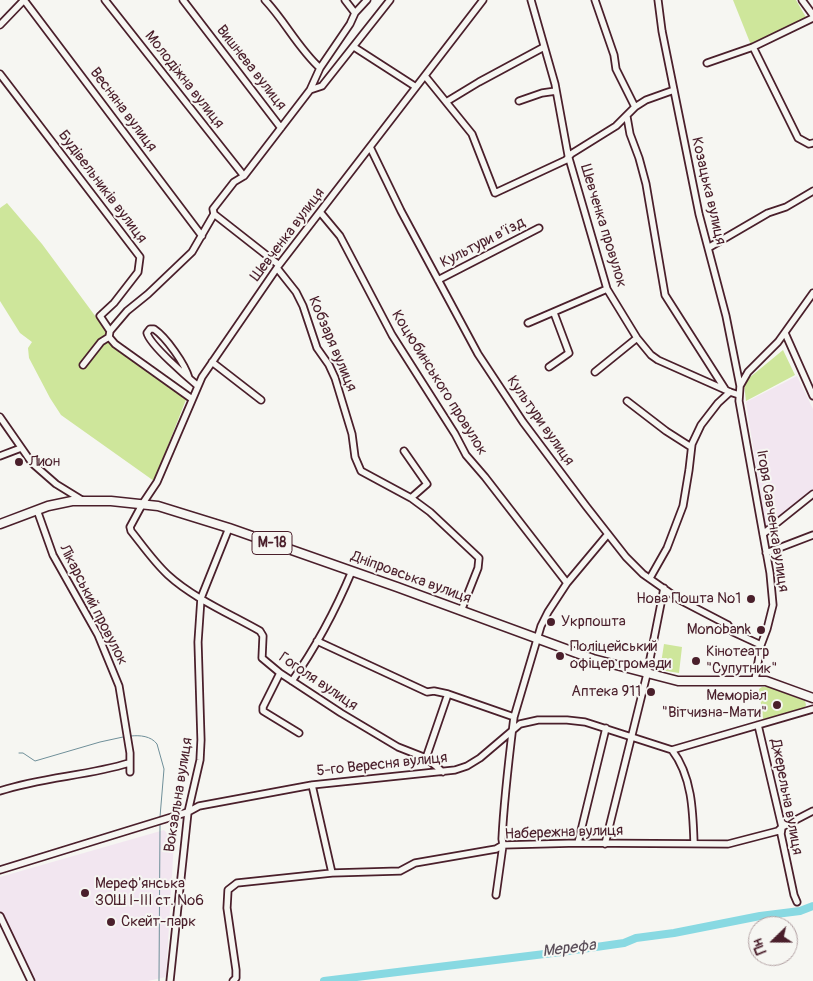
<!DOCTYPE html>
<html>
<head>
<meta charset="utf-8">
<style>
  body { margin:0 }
  #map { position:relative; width:813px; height:981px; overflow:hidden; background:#f6f6f2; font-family:Pangolin,sans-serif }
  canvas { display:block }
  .north { position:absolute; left:748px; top:916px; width:50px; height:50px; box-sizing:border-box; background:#f6f6f2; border:1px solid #b1a0a2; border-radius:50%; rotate:248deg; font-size:14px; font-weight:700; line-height:20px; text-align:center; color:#4a1f2b }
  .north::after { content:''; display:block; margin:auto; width:18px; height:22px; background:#4a1f2b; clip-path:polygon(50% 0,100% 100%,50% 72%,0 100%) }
</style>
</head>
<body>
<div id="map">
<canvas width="813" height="981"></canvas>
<div class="north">Пн</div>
</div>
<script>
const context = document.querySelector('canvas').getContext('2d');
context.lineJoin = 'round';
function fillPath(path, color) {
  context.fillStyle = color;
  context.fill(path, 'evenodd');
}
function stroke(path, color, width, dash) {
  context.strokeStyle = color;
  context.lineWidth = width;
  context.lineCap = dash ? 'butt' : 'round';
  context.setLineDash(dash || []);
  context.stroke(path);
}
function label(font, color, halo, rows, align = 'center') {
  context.font = font + ' Pangolin,sans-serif';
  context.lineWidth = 4;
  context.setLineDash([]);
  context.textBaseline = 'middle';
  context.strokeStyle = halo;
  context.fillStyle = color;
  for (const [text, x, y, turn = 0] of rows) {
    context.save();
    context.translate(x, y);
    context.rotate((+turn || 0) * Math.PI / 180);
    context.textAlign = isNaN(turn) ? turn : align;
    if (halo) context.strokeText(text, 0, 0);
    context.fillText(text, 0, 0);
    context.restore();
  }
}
fillPath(new Path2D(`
  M797,376L813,409V491L766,529L746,402Z
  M164,830L174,841L166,977L148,981H34L0,910V877Z`), '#f2e6f0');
fillPath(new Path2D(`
  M733,0H796L807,19L751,45Z
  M7,203L42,244L107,332L106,339L187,397L154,481L61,415L50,398L29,358L28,348L32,342L20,333L0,301V208Z
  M783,350L795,375L746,401L744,384L749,378Z
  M664,644L682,647L679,673L660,670Z
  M762,687H769L805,701L806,705L804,709L763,719L759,689Z`), '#cee69b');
stroke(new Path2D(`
  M131,736C140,735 151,736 157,744L164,769L160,817
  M19,753H23L35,761L100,742L123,737
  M159,981L160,825`), '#6f8f99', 1);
stroke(new Path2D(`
  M324,981L561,952L624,943L636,938L674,933L760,916L800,911L813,906`), '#88d9e2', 8);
const minor = new Path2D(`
  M24,0L202,236
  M105,0L244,176
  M183,0L281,128
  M265,0C285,21 298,48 320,68
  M345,0L355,13
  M531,0L555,84L568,155L607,289L637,338L651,355L658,360L730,392L739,395
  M595,0L614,55L616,69L635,107
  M658,0L662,31L699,214L726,316L740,386
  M802,0L813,15
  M0,25L24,0
  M354,47L416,87
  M753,47L798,138L809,144L813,143
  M707,63L753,47L813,18
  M0,74L140,257L138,272L114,303L100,316L110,331
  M425,76L472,134L495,193L566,160L571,154L616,126L635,107L646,100L674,90
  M310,90L320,68L350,24L355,13L367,0
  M519,101L542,93L556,91
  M446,102L479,82L544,47
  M627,117L630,134L639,158L646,184L665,295L725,389
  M370,147L401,211L478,354L523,422L586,506L626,557L643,574L680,600L728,625L733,632L761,645
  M320,212L340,236L392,335L455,434L466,455L485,477L567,583
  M214,214L279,265
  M708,248L768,213L786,207L813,191
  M277,268L296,292L303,306L317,348L329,365L335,378L352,434L355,457L361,471L411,498L430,512L479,558L478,568L461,611
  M438,280L539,228
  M528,323L607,289
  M110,331L127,311L148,294L192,252L214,214L213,209L234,182L244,176L310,90L322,86L390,0
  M110,331L109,337L115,344L192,399
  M785,333L813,396
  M212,362L261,400
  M83,365L101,342L109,337
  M549,367L569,353L554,313
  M595,372L637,338
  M189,378C185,364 166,337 154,329H150L147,333C150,345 187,377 198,386
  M627,401L666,431L691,447
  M0,417L32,463L56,484L82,500
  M404,451L427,484L411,498
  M0,456L21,448
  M37,510L53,555L98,635L119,686L130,753V772
  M763,534L813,494
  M766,553L813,535
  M650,578L667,548L683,506L689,470L692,444L701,425L718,403L730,392
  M317,641L427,692L434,691L448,694
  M280,673L263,707V711L299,733
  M755,680L761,645L767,629L773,605L770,573L739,401L740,386L748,372L778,342L813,293
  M292,681C316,647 336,609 352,571
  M758,725L782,827L781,834L794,895L797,902
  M672,750C692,776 693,811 694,843
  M426,758L448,694L514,717
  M443,772L426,758L398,747L341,713L280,673L262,658L263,636L260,631C230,614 193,598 168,575C154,562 143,546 131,531L130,527L143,503L157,482L202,377L279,265L483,0
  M312,785L332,873
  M0,791C42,777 87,776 129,763
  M578,843L606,728
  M605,844L647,674L664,588
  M0,870L188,812L199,806L312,785L455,770L467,766L480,758L520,724L538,720H567L585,722L672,750L813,709
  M496,895L503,845L502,839C504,798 509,758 514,717L541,626L548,612L567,583L608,534
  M0,916L31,981
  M170,981L188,812L200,760L201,740L198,642L201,598L229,528
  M233,981L236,978V970L227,908L228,890L237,883L332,873L400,871L415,863L496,849L503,845L578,843L728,844L778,831L782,827L813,811`);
const highway = new Path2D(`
  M0,524L48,506L72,501H111L158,506L229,528L397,587L593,659L678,681H766L813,698`);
stroke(minor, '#4a1f2b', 9);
stroke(highway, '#4a1f2b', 11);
stroke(minor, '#f6f6f2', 5.5);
stroke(highway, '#f6f6f2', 8);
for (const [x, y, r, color] of [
  [19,462,5,"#4a1f2b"],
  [751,599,5,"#4a1f2b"],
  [551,622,5,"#4a1f2b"],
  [761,630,5,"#4a1f2b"],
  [560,656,5,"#4a1f2b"],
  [696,661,5,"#4a1f2b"],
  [651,692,5,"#4a1f2b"],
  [777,705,5,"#4a1f2b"],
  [85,893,5,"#4a1f2b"],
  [111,922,5,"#4a1f2b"]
]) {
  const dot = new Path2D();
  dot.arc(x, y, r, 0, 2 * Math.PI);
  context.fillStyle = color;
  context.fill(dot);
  stroke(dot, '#f6f6f2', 2);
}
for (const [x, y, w] of [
  [272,543,40]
]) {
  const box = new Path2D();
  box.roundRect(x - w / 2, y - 11.5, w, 23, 4);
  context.fillStyle = '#f6f6f2';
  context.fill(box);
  stroke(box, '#4a1f2b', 1);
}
label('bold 14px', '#4a1f2b', null, [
  ["М-18",272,543]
]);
label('15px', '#4a1f2b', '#f6f6f2', [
  ["Вишнева вулиця",251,68,52],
  ["Молодіжна вулиця",184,80,52],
  ["Весняна вулиця",123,110,53],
  ["Будівельників вулиця",102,187,53],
  ["Козацька вулиця",708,191,77],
  ["Шевченка провулок",603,226,73],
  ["Шевченка вулиця",288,235,-53],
  ["Культури в’їзд",483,243,-27],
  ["Кобзаря вулиця",332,344,67],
  ["Коцюбинського провулок",439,383,58],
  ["Культури вулиця",540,421,55],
  ["Ігоря Савченка вулиця",772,521,81],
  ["Дніпровська вулиця",411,578,20],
  ["Лікарський провулок",93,605,63],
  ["Гоголя вулиця",318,682,34],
  ["5-го Вересня вулиця",382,765,-6],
  ["Вокзальна вулиця",179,795,-81],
  ["Джерельна вулиця",786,797,79],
  ["Набережна вулиця",564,833,-2]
]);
label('15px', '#4a1f2b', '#f6f6f2', [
  ["Лион",29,462],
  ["Нова Пошта №1",741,599,"right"],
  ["Укрпошта",561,622],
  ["Monobank",751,630,"right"],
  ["Поліцейський",570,647],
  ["офіцер громади",570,664],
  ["Кінотеатр",706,652],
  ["\"Супутник\"",706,669],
  ["Аптека 911",641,692,"right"],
  ["Меморіал",767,696,"right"],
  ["\"Вітчизна-Мати\"",767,713,"right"],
  ["Мереф'янська",95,884],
  ["ЗОШ І-ІІІ ст. №6",95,901],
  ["Скейт-парк",121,922]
], 'left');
label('italic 16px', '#5a4e59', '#f6f6f2', [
  ["Мерефа",569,949,-7]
]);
</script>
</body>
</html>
